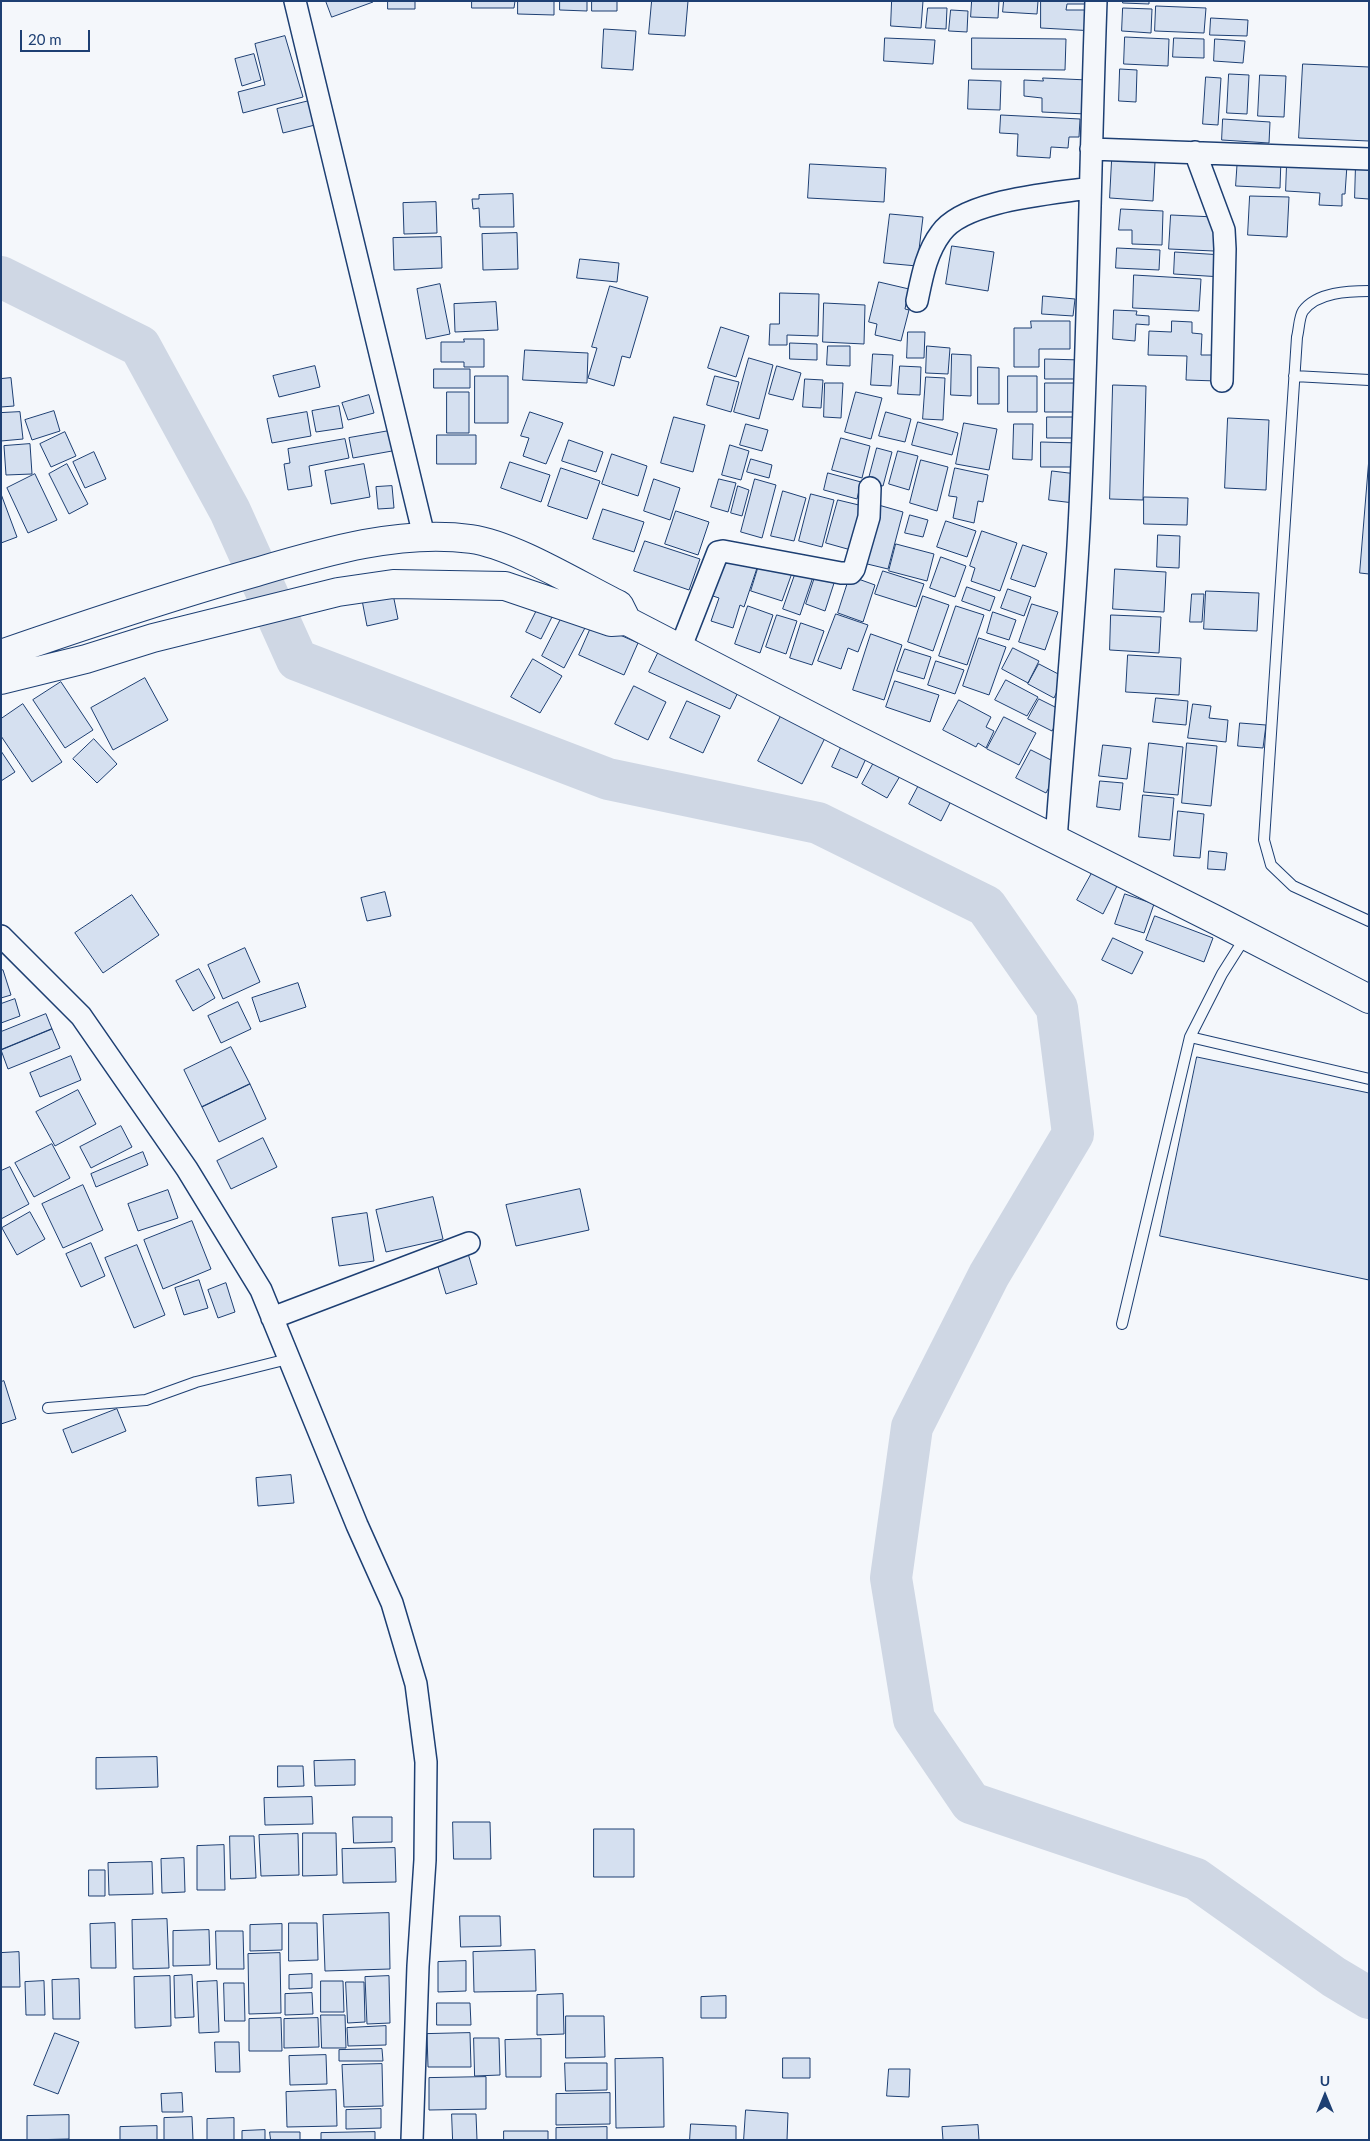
<!DOCTYPE html>
<html>
<head>
<meta charset="utf-8">
<style>
  body { margin:0 }
  #map { position:relative; width:1370px; height:2141px; overflow:hidden; background:#f4f7fb; font-family:Lato,sans-serif }
  canvas { display:block }
  .frame { position:absolute; inset:0; border:2px solid #1d3f73; pointer-events:none }
  .north { position:absolute; left:1300px; top:2071px; width:50px; height:50px; -webkit-text-stroke:4px #f4f7fb; paint-order:stroke; rotate:0deg; font-size:14px; font-weight:700; line-height:20px; text-align:center; color:#1d3f73 }
  .north::after { content:''; display:block; margin:auto; width:18px; height:22px; background:#1d3f73; clip-path:polygon(50% 0,100% 100%,50% 72%,0 100%) }
  .scale { position:absolute; left:20px; top:30px; width:70px; height:22px; box-sizing:border-box; border:2px solid #1d3f73; border-top:0; padding-left:6px; font-size:15px; line-height:18px; white-space:nowrap; color:#1d3f73; -webkit-text-stroke:4px #f4f7fb; paint-order:stroke }
</style>
</head>
<body>
<div id="map">
<canvas width="1370" height="2141"></canvas>
<div class="frame"></div>
<div class="north">U</div>
<div class="scale">20 m</div>
</div>
<script>
const context = document.querySelector('canvas').getContext('2d');
context.lineJoin = 'round';
function stroke(path, color, width, dash) {
  context.strokeStyle = color;
  context.lineWidth = width;
  context.lineCap = dash ? 'butt' : 'round';
  context.setLineDash(dash || []);
  context.stroke(path);
}
function fillPath(path, color) {
  context.fillStyle = color;
  context.fill(path, 'evenodd');
}
stroke(new Path2D(`
  M1,277L140,346L230,511L297,660L608,779L818,823L986,906L1057,1008L1073,1134L989,1275L912,1427L891,1578L914,1719L971,1803L1196,1879L1334,1977L1369,1998`), '#cfd7e4', 42);
const building = new Path2D(`
  M326,1H373V2L332,17Z
  M388,1H415V9H388Z
  M472,1H515L514,8H472Z
  M518,1H554V15L518,14Z
  M560,1H587V11L560,10Z
  M592,1H617V11H592Z
  M652,1H688L685,36L649,34Z
  M892,1H923L921,28L891,26Z
  M972,1H999L998,18L971,17Z
  M1004,1H1038L1037,14L1003,12Z
  M1041,1H1092V4H1067L1066,10H1095V31L1041,28Z
  M1123,1H1149V4L1123,3Z
  M1156,6L1206,8L1204,33L1155,31Z
  M928,8H947L946,29L926,28Z
  M1123,8L1152,9L1151,33L1122,31Z
  M951,10L968,11L967,32L949,31Z
  M1211,18L1248,20L1247,36L1210,35Z
  M604,29L636,31L633,70L602,68Z
  M285,36L303,97L243,113L238,92L265,85L255,44Z
  M1125,37L1169,39L1168,66L1124,64Z
  M885,38L935,40L933,64L884,61Z
  M972,38L1066,39L1065,70L972,69Z
  M1174,38L1204,39V58L1173,57Z
  M1215,39L1245,41L1243,63L1214,61Z
  M254,54L261,80L242,86L235,59Z
  M1303,64L1369,67V141L1299,138Z
  M1120,69L1137,70L1136,102L1119,101Z
  M1229,74L1249,75L1247,114L1227,113Z
  M1260,75L1286,76L1284,117L1258,116Z
  M1206,77L1221,78L1218,125L1203,124Z
  M1043,78L1088,80L1086,114L1042,112V98L1024,96V80L1043,81Z
  M969,80L1001,81L1000,110L968,109Z
  M309,101L315,125L283,133L277,109Z
  M1001,115L1080,119L1079,137H1069L1068,148L1051,147L1050,158L1017,156L1018,134L1000,133Z
  M1223,119L1270,122L1269,143L1222,140Z
  M1238,156L1281,158L1280,188L1236,186Z
  M1112,160L1155,162L1153,201L1110,198Z
  M1356,162H1369V199L1355,198Z
  M1287,163L1347,165L1345,194H1342V206L1319,205L1320,193L1286,191Z
  M810,164L886,168L884,202L808,198Z
  M513,194L514,227H480L479,208L473,209L472,199H479V195Z
  M1250,196L1289,197L1287,237L1248,235Z
  M436,202L437,233L404,234L403,203Z
  M1121,209L1163,211L1162,245L1132,244V230H1119Z
  M890,214L923,217L917,266L884,263Z
  M1171,215L1215,217L1214,251L1169,249Z
  M517,233L518,269L483,270L482,234Z
  M441,237L442,268L394,270L393,238Z
  M952,246L994,252L988,291L946,284Z
  M1117,248L1160,250L1159,270L1116,268Z
  M1175,252L1223,255L1222,277L1174,274Z
  M580,259L619,263L617,282L577,278Z
  M1134,275L1201,279L1199,311L1133,308Z
  M879,282L909,289L905,309L909,310L901,341L875,335L877,324L869,322Z
  M440,284L450,334L426,339L417,289Z
  M610,286L648,297L630,358L622,356L614,386L588,378L597,348L592,347Z
  M780,293L819,294L818,336L787,335V345H769L770,324H779Z
  M1043,296L1075,299L1073,316L1042,314Z
  M496,302L498,330L455,332L454,304Z
  M824,303L865,305L864,344L823,342Z
  M1114,310L1137,311L1136,315L1149,316V325L1136,324L1135,341L1113,339Z
  M1031,321H1070V349H1039V367H1014V328H1031Z
  M1172,321L1192,322V333L1202,334L1201,355H1218L1217,381L1186,380L1187,356L1148,355L1149,331L1171,332Z
  M721,327L749,336L736,377L708,368Z
  M908,332H925L924,358H907Z
  M464,339H484V367H464V362H441V342H464Z
  M790,343L817,344V360L790,359Z
  M828,346H850V366L827,365Z
  M927,346L950,348L948,374L926,373Z
  M525,350L588,353L587,383L523,380Z
  M873,354L893,355L891,386L871,385Z
  M952,354L971,355V396L951,395Z
  M749,358L773,365L759,419L734,412Z
  M1045,359L1082,360L1081,379H1045Z
  M315,366L320,387L279,397L273,376Z
  M777,366L801,373L793,400L769,394Z
  M900,366L921,367L920,395L898,394Z
  M978,367L999,368V404H978Z
  M434,369H470V388H434Z
  M475,376H508V423H475Z
  M715,376L739,382L731,412L707,405Z
  M1008,376H1037V412H1008Z
  M926,377L945,378L943,420L923,419Z
  M11,378L14,406L1,407V379Z
  M805,379L823,380L821,408L803,407Z
  M825,383H843L841,418L824,417Z
  M1045,383H1079V412H1045Z
  M1113,385L1146,386L1143,500L1110,499Z
  M447,392H469V433H447Z
  M856,392L882,398L871,439L845,432Z
  M369,395L374,413L348,420L342,403Z
  M339,406L343,428L316,432L312,411Z
  M54,411L60,431L32,440L25,420Z
  M20,412L23,439L1,441V413Z
  M307,412L311,436L272,443L267,419Z
  M530,412L563,423L546,464L523,456L529,438L521,436Z
  M886,412L911,419L905,442L879,436Z
  M674,417L705,425L693,472L661,463Z
  M1047,417H1073V438H1047Z
  M1228,418L1269,420L1266,490L1225,488Z
  M918,422L958,433L952,455L912,445Z
  M964,423L997,429L989,470L956,464Z
  M746,424L768,430L762,451L740,445Z
  M1014,424H1033L1032,460L1013,459Z
  M389,431L392,451L353,458L349,438Z
  M65,432L76,456L51,467L40,444Z
  M437,435H476V464H437Z
  M841,438L870,446L862,478L832,470Z
  M345,439L349,458L309,466L312,486L288,490L284,464L290,463L288,449Z
  M569,440L603,452L596,472L562,461Z
  M1041,442L1079,443V467H1041Z
  M30,444L32,474L6,475L4,446Z
  M730,445L749,451L741,480L722,475Z
  M877,448L892,452L883,486L868,482Z
  M898,451L918,456L909,490L889,484Z
  M94,452L106,479L85,488L73,462Z
  M612,454L647,466L638,496L602,484Z
  M1369,458V574L1360,573Z
  M751,459L772,465L769,478L747,472Z
  M921,460L948,467L937,511L910,503Z
  M510,462L550,475L541,502L501,488Z
  M67,464L88,504L69,514L49,474Z
  M364,464L370,497L331,504L325,471Z
  M561,468L600,481L587,519L548,506Z
  M955,468L988,475L983,502L978,501L974,523L953,518L957,497L949,496Z
  M1052,471L1077,474L1074,503L1049,500Z
  M828,473L861,482L857,499L824,490Z
  M35,474L57,520L28,533L7,488Z
  M654,479L680,488L670,520L644,511Z
  M719,479L736,483L728,512L711,507Z
  M755,479L776,485L762,538L741,532Z
  M392,486L394,508L378,509L376,487Z
  M738,486L749,490L742,516L731,513Z
  M783,491L806,498L794,541L771,536Z
  M1,494L17,537L1,543Z
  M811,494L834,500L822,547L799,541Z
  M1144,497L1188,498L1187,525L1144,524Z
  M838,500L863,506L851,550L826,543Z
  M875,504L903,512L888,569L859,562Z
  M603,509L644,522L634,552L593,539Z
  M676,511L709,522L698,555L665,544Z
  M910,515L928,520L923,537L905,533Z
  M946,521L976,531L967,557L937,547Z
  M982,531L1017,543L1000,591L971,581L975,568L970,566Z
  M1158,535L1180,536L1179,568L1157,567Z
  M645,541L700,559L689,590L634,571Z
  M896,544L934,554L927,581L889,571Z
  M1023,545L1047,553L1035,587L1011,579Z
  M717,555L757,568L744,607L740,605L733,628L711,621L719,598L704,593Z
  M941,557L966,566L955,597L930,588Z
  M760,562L792,573L782,601L751,591Z
  M797,569L814,574L800,615L783,609Z
  M1115,569L1166,572L1164,612L1113,609Z
  M817,571L836,577L825,611L806,604Z
  M883,571L924,584L916,607L875,594Z
  M850,576L875,585L863,622L838,613Z
  M967,587L995,597L990,611L962,601Z
  M1008,589L1031,597L1024,616L1001,608Z
  M1206,591L1259,593L1257,631L1204,629Z
  M393,594L398,619L367,626L362,600Z
  M1192,594H1204L1202,622H1190Z
  M923,596L949,605L933,651L908,642Z
  M1032,604L1058,612L1045,650L1019,642Z
  M748,606L773,615L760,653L735,644Z
  M956,606L984,615L967,665L939,656Z
  M538,608L553,615L541,639L526,632Z
  M993,612L1016,620L1009,640L987,633Z
  M836,614L868,625L858,652L848,648L841,669L818,661Z
  M563,615L586,626L564,668L542,656Z
  M777,615L797,621L786,654L766,647Z
  M1111,615L1161,617L1159,653L1110,650Z
  M593,623L638,643L624,675L579,655Z
  M801,623L824,631L812,665L790,658Z
  M871,634L902,645L884,700L853,690Z
  M979,638L1006,647L989,695L963,686Z
  M1013,648L1039,661L1028,683L1002,669Z
  M660,649L741,686L730,709L649,672Z
  M905,649L931,657L924,679L897,671Z
  M1128,655L1181,658L1179,695L1126,692Z
  M533,659L562,676L540,713L511,697Z
  M936,661L964,670L955,694L928,685Z
  M1039,664L1064,677L1054,698L1028,684Z
  M145,678L168,720L113,750L91,708Z
  M1006,680L1038,697L1027,716L995,700Z
  M895,681L939,695L930,722L886,707Z
  M61,682L93,730L65,748L33,700Z
  M634,686L666,702L648,740L615,724Z
  M1156,698L1188,701L1186,725L1153,722Z
  M1039,699L1063,711L1052,731L1028,719Z
  M959,700L991,717L986,727L994,731L986,748L978,743L976,747L943,730Z
  M687,701L720,716L703,753L670,738Z
  M23,704L62,762L32,782L1,736V719Z
  M1193,704L1211,706L1209,718L1228,720L1226,742L1188,738Z
  M783,712L827,734L802,784L758,761Z
  M1004,717L1036,733L1019,765L987,749Z
  M1240,723L1266,725L1263,748L1238,746Z
  M94,739L117,764L97,783L73,759Z
  M845,739L870,750L857,778L832,767Z
  M1149,743L1183,747L1178,795L1144,792Z
  M1187,743L1217,746L1211,806L1182,803Z
  M1103,745L1131,748L1127,779L1099,776Z
  M1031,750L1061,765L1046,793L1016,778Z
  M1,751L15,772L1,781Z
  M877,757L903,771L887,798L862,784Z
  M1100,781L1123,783L1120,810L1097,807Z
  M919,785L951,801L941,821L909,804Z
  M1143,795L1174,798L1170,840L1139,837Z
  M1178,811L1204,814L1200,858L1174,856Z
  M1209,851L1227,853L1225,870L1208,869Z
  M1092,873L1117,886L1103,914L1077,900Z
  M385,892L391,916L367,921L361,898Z
  M1125,894L1154,904L1144,933L1115,924Z
  M132,895L159,935L103,973L75,933Z
  M1155,916L1213,938L1204,962L1146,940Z
  M1113,938L1143,952L1132,974L1102,960Z
  M245,948L260,982L223,999L208,965Z
  M199,969L215,998L193,1011L176,981Z
  M3,970L11,995L1,998V971Z
  M298,983L306,1007L260,1022L252,998Z
  M15,999L20,1016L1,1023V1004Z
  M238,1002L251,1029L221,1043L208,1016Z
  M46,1014L52,1029L1,1050V1032Z
  M52,1029L60,1048L8,1069L1,1050Z
  M231,1047L250,1084L202,1107L184,1070Z
  M71,1056L81,1080L40,1097L30,1073Z
  M1197,1057L1369,1093V1280L1160,1236Z
  M250,1084L266,1119L219,1142L202,1107Z
  M78,1090L96,1124L55,1146L36,1112Z
  M121,1126L132,1147L91,1168L80,1147Z
  M263,1138L277,1167L231,1189L217,1161Z
  M52,1144L70,1178L34,1197L15,1163Z
  M143,1152L148,1165L96,1187L91,1174Z
  M10,1167L29,1204L1,1219V1171Z
  M83,1185L103,1230L63,1248L42,1204Z
  M580,1189L589,1230L516,1246L506,1205Z
  M168,1190L178,1218L138,1231L128,1204Z
  M433,1197L443,1239L386,1252L376,1210Z
  M30,1212L45,1239L17,1255L2,1228Z
  M367,1213L374,1261L339,1266L332,1218Z
  M192,1221L211,1269L163,1289L144,1240Z
  M91,1243L105,1276L81,1287L66,1254Z
  M137,1245L165,1315L134,1328L105,1258Z
  M467,1250L477,1284L446,1294L436,1260Z
  M199,1280L208,1308L184,1315L175,1288Z
  M226,1283L235,1312L218,1318L208,1290Z
  M4,1381L16,1419L1,1424V1382Z
  M117,1409L126,1431L72,1453L63,1430Z
  M291,1475L294,1503L258,1506L256,1478Z
  M157,1757L158,1787L96,1789V1758Z
  M355,1760V1785L315,1786L314,1761Z
  M278,1766H303L304,1786L278,1787Z
  M312,1797L313,1824L265,1825L264,1798Z
  M353,1817H392V1842L354,1843Z
  M453,1822H490L491,1859H454Z
  M594,1829H634V1877H594Z
  M303,1833H336L337,1875L303,1876Z
  M298,1834L299,1875L261,1876L259,1835Z
  M230,1836H254L256,1878L231,1879Z
  M224,1845L225,1890H197V1846Z
  M395,1848L396,1882L343,1883L342,1849Z
  M184,1858L185,1892L162,1893L161,1859Z
  M152,1862L153,1894L109,1895L108,1863Z
  M89,1870H105V1896H89Z
  M389,1913L390,1969L325,1971L323,1915Z
  M460,1916H500L501,1946L461,1947Z
  M167,1919L169,1968L133,1969L132,1920Z
  M115,1923L116,1968H91L90,1924Z
  M289,1923H317L318,1960L289,1961Z
  M282,1924V1950L250,1951V1925Z
  M209,1930L210,1965L173,1966V1931Z
  M216,1931H243L244,1969H217Z
  M535,1950L536,1991L474,1992L473,1952Z
  M19,1952L20,1987H1V1953Z
  M280,1953L281,2013L249,2014L248,1954Z
  M466,1961V1991L438,1992V1962Z
  M312,1974V1988L289,1989V1975Z
  M192,1975L194,2017L175,2018L174,1976Z
  M170,1976L171,2026L135,2028L134,1977Z
  M389,1976L390,2023L367,2024L365,1977Z
  M79,1979L80,2019H53L52,1980Z
  M44,1981L45,2015H26L25,1982Z
  M217,1981L219,2032L199,2033L197,1982Z
  M321,1981H343L344,2012H321Z
  M346,1982H364L365,2022L348,2023Z
  M224,1983H244L245,2021H225Z
  M312,1993L313,2014L285,2015V1994Z
  M563,1994L564,2034L537,2035V1995Z
  M726,1996V2018H701V1997Z
  M437,2003H470L471,2025H437Z
  M321,2015H345L346,2048H322Z
  M566,2016H604L605,2057L566,2058Z
  M281,2018L282,2051H249V2019Z
  M318,2018L319,2047L284,2048V2019Z
  M386,2026V2045L348,2046L347,2028Z
  M55,2033L79,2042L58,2094L34,2085Z
  M470,2033L471,2067H428L427,2034Z
  M474,2038H499L500,2075L475,2076Z
  M541,2039V2077H506L505,2040Z
  M215,2042H239L240,2072H216Z
  M382,2049L383,2061H339V2050Z
  M326,2055L327,2084L290,2085L289,2056Z
  M663,2058L664,2127L616,2128L615,2059Z
  M783,2058H810V2078H783Z
  M565,2063H607V2090L566,2091Z
  M382,2064L383,2106L344,2107L342,2065Z
  M889,2069H910L909,2097L887,2096Z
  M486,2077V2109L429,2110V2078Z
  M336,2090L337,2126L287,2127L286,2092Z
  M182,2093L183,2112H162L161,2094Z
  M610,2093V2124L556,2125V2094Z
  M381,2109V2128L346,2129V2110Z
  M746,2110L788,2113L787,2140H744Z
  M452,2114H476L477,2140H453Z
  M69,2115V2139L27,2140V2116Z
  M192,2117L193,2140H164V2118Z
  M234,2118V2140H207V2119Z
  M691,2124L736,2126V2140H690Z
  M978,2125L979,2140H943L942,2127Z
  M157,2126V2140H120V2127Z
  M607,2127V2140H556V2128Z
  M265,2130V2140H242V2131Z
  M504,2131H548V2140H504Z
  M270,2132H300V2140H271Z
  M375,2132V2140H321V2133Z`);
fillPath(building, '#d5e0f0');
stroke(building, '#1d3f73', 1);
const service = new Path2D(`
  M1369,291C1349,291 1317,292 1303,311C1299,317 1299,330 1297,337L1264,840L1271,865L1293,886L1369,921
  M1294,376L1369,380
  M1190,1037L1369,1079
  M1122,1324L1190,1037L1222,974L1246,936
  M48,1408L146,1400L196,1382L288,1359`);
const minor = new Path2D(`
  M295,1L424,536
  M1091,149L1369,159
  M1195,152L1224,230L1225,249L1222,381
  M917,301C922,277 926,253 941,233C964,200 1051,194 1089,188
  M680,649L718,552L723,551L841,573H851L854,569L869,517L870,488
  M1056,840C1064,729 1075,618 1080,508C1088,339 1090,170 1096,1
  M1,936L81,1016L187,1169L261,1290L357,1525L392,1603L416,1684L426,1762L425,1860L418,1966L412,2140
  M272,1318L469,1243`);
const trunk = new Path2D(`
  M1,654C85,625 168,597 253,573C321,553 399,529 471,539C514,545 578,585 619,605L627,621
  M1,680L86,659L153,638L338,592L393,584L505,586L611,622L627,621L845,734L1216,920L1369,999`);
stroke(service, '#1d3f73', 12);
stroke(minor, '#1d3f73', 24);
stroke(trunk, '#1d3f73', 30);
stroke(service, '#f4f7fb', 10);
stroke(minor, '#f4f7fb', 21);
stroke(trunk, '#f4f7fb', 28);
</script>
</body>
</html>
